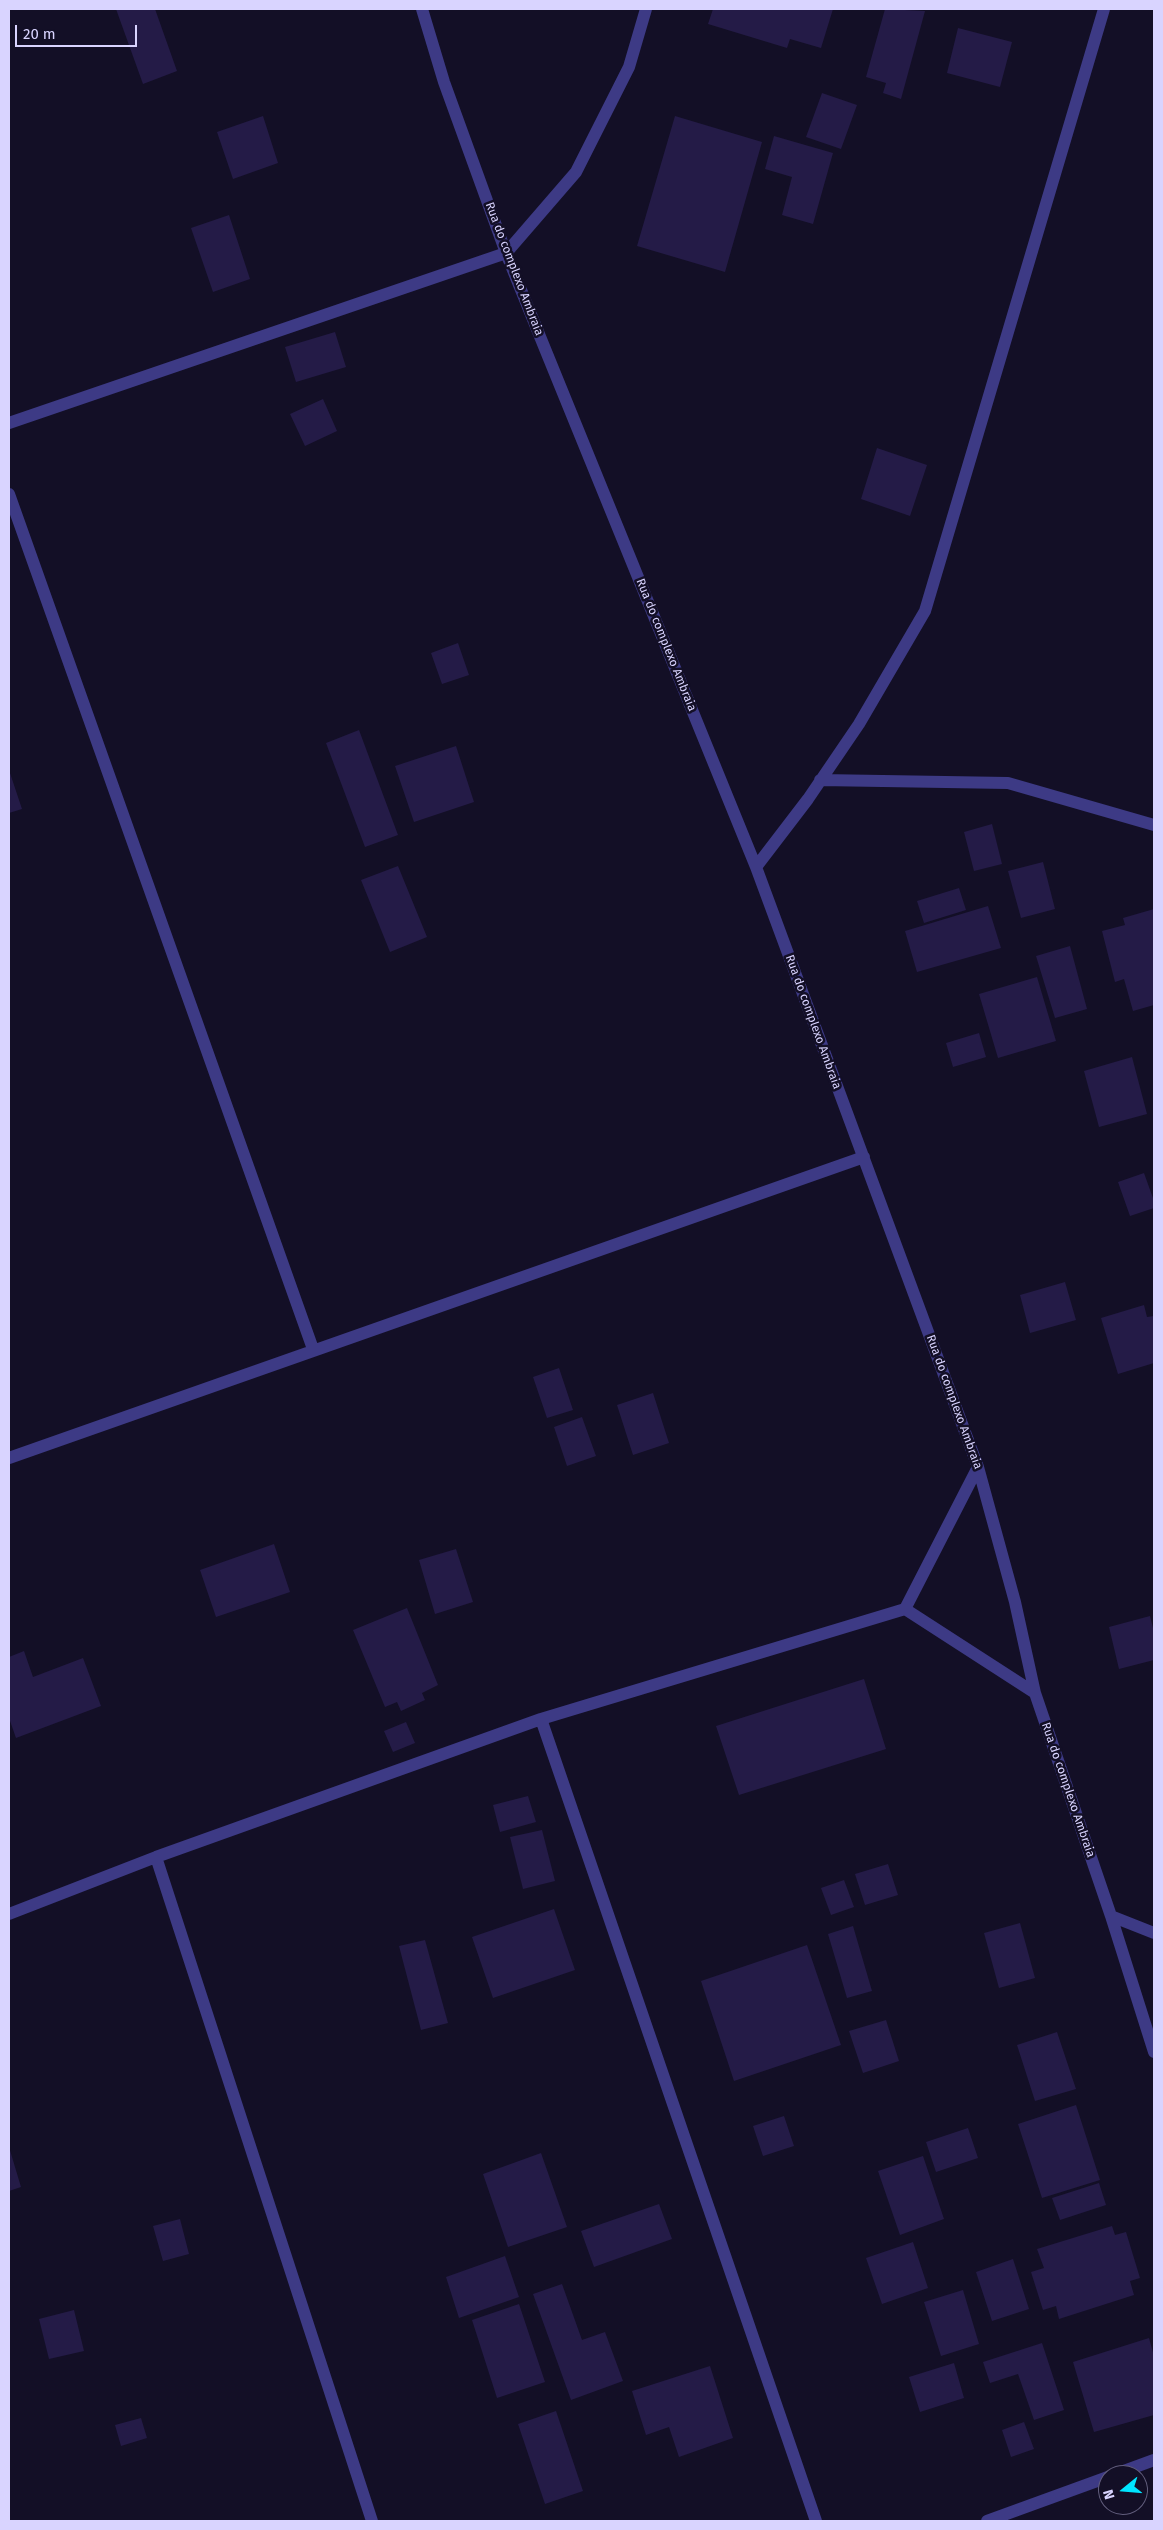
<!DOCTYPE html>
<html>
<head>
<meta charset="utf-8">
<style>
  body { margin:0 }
  #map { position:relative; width:1163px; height:2530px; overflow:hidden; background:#130f26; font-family:"Fira Sans",sans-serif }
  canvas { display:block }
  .frame { position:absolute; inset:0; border:10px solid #d9d4ff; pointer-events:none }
  .north { position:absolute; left:1098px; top:2465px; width:50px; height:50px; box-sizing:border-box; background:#130f26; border:1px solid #625e7d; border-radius:50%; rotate:253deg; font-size:14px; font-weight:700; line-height:20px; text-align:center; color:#d9d4ff }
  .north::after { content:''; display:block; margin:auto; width:18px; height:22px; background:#00e5ff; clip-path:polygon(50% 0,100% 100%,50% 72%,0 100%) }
  .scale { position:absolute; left:15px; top:25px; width:122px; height:22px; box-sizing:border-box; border:2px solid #d9d4ff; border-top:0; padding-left:6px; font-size:15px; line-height:18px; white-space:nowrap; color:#d9d4ff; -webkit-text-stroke:4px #130f26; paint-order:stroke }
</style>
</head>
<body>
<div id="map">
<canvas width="1163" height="2530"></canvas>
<div class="frame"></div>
<div class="north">N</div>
<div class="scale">20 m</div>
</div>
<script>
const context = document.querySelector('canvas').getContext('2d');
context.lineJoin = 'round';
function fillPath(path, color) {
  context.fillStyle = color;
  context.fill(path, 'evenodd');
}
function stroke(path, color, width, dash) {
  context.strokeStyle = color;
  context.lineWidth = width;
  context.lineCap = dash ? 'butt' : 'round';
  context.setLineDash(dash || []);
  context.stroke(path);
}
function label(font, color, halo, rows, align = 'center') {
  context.font = font + ' "Fira Sans",sans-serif';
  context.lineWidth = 5;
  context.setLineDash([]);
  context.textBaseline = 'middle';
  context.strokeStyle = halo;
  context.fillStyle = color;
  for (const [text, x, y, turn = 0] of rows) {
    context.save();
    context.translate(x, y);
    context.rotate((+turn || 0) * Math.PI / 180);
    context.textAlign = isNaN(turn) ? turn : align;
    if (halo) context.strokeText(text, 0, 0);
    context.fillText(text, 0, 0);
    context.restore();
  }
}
fillPath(new Path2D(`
  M116,9H155L177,71L143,84Z
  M713,9H833L821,48L790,39L787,48L708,24Z
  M885,9L925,11L901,99L883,93L886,83L866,77Z
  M958,28L1012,42L1000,87L947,73Z
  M822,93L857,105L841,149L806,137Z
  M263,116L278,163L233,179L217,132Z
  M675,116L762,142L725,272L637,246Z
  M774,136L833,153L813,224L782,215L792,177L765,169Z
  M229,215L250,279L213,292L191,228Z
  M335,332L346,367L296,382L285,347Z
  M323,399L337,431L305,446L290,414Z
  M877,448L927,465L910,516L861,499Z
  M458,643L469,675L442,684L431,653Z
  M359,730L398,835L365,847L326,743Z
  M456,746L474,802L414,822L395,766Z
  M9,770L22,809L9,813Z
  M992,824L1002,864L974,871L964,832Z
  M1043,862L1055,909L1021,918L1008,871Z
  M398,866L427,937L390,952L361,880Z
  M959,888L966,910L924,923L917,901Z
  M988,906L1001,948L917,972L905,931Z
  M1154,909V1005L1133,1011L1124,979L1115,982L1102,931L1125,925L1123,918Z
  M1070,946L1087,1009L1055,1018L1036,956Z
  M1037,977L1056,1041L998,1058L979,994Z
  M979,1033L986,1057L953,1067L946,1043Z
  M1132,1057L1147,1114L1099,1127L1084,1071Z
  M1144,1173L1154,1201V1208L1130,1216L1118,1182Z
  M1065,1282L1076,1320L1030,1333L1020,1295Z
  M1144,1305L1147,1317L1154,1316V1363L1118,1374L1101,1318Z
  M559,1368L573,1410L547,1418L533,1377Z
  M653,1393L669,1443L633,1455L617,1405Z
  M582,1417L596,1456L567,1466L554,1427Z
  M274,1544L290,1592L216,1617L200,1570Z
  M456,1549L473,1602L435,1614L419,1560Z
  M407,1608L438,1685L422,1693L425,1700L401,1711L397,1702L385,1707L353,1630Z
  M1150,1616L1154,1632V1660L1119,1669L1109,1627Z
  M24,1651L33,1677L83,1658L101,1706L16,1738L9,1718V1657Z
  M864,1679L886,1749L739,1795L716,1726Z
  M406,1722L415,1743L393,1752L384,1731Z
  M528,1796L536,1822L500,1832L493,1805Z
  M542,1830L555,1881L523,1889L510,1837Z
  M888,1864L898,1895L865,1905L855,1874Z
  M844,1880L854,1907L831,1915L821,1888Z
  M554,1909L575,1970L493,1998L472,1937Z
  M1020,1923L1035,1978L999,1988L984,1933Z
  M853,1926L872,1991L847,1998L828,1934Z
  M425,1940L448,2023L421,2030L399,1946Z
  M807,1945L841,2045L734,2081L701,1981Z
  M886,2020L899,2061L863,2073L849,2031Z
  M1057,2032L1076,2089L1035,2101L1017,2045Z
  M1076,2105L1100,2180L1042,2198L1018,2124Z
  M784,2116L794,2146L763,2156L753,2126Z
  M968,2128L978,2158L936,2172L926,2142Z
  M9,2147L21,2187L9,2191Z
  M541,2153L567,2227L508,2247L483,2174Z
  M923,2156L944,2219L900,2235L878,2171Z
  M1099,2183L1106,2205L1060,2220L1052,2198Z
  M659,2204L672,2239L594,2267L581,2231Z
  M180,2219L189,2254L163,2261L153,2226Z
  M1112,2226L1115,2235L1126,2232L1140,2278L1130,2281L1134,2295L1059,2319L1056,2306L1043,2310L1031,2272L1044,2268L1037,2249Z
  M913,2242L928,2288L882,2304L866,2258Z
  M505,2256L519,2297L459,2318L446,2277Z
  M1013,2259L1029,2309L992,2321L976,2272Z
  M562,2284L582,2340L605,2332L623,2381L571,2400L533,2294Z
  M963,2290L979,2344L941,2356L924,2302Z
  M519,2304L545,2382L497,2398L472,2320Z
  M74,2310L84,2351L49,2359L39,2319Z
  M1149,2338L1154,2356V2415L1094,2432L1073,2362Z
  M1042,2343L1064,2410L1034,2420L1018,2374L990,2383L983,2362Z
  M954,2363L964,2398L920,2412L909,2377Z
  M710,2366L733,2438L679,2457L669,2427L646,2435L632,2391Z
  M556,2411L583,2491L545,2504L518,2424Z
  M141,2418L147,2438L121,2446L115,2425Z
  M1024,2422L1034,2449L1011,2457L1002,2430Z`), '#241b47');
stroke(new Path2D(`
  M422,9L444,82L506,253L756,867L978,1467L1015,1602L1035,1693L1111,1916L1154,2052
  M9,423L506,253L576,172L629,67L646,9
  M9,494L313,1349
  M820,780L1008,783L1154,825
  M756,867L808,799L859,724L925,611L1104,9
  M9,1458L864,1157
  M905,1609L1035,1693
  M541,1719L816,2521
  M156,1857L372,2521
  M9,1914L156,1857L541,1719L905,1609L978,1467
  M1111,1916L1154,1933
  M1113,2475L1154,2460
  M987,2521L1108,2477`), '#3d3a85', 12);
label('12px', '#d9d4ff', '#130f26', [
  ["Rua do complexo Ambraia",514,269,69],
  ["Rua do complexo Ambraia",666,645,68],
  ["Rua do complexo Ambraia",813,1022,70],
  ["Rua do complexo Ambraia",954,1402,70],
  ["Rua do complexo Ambraia",1068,1790,71]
]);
</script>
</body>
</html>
